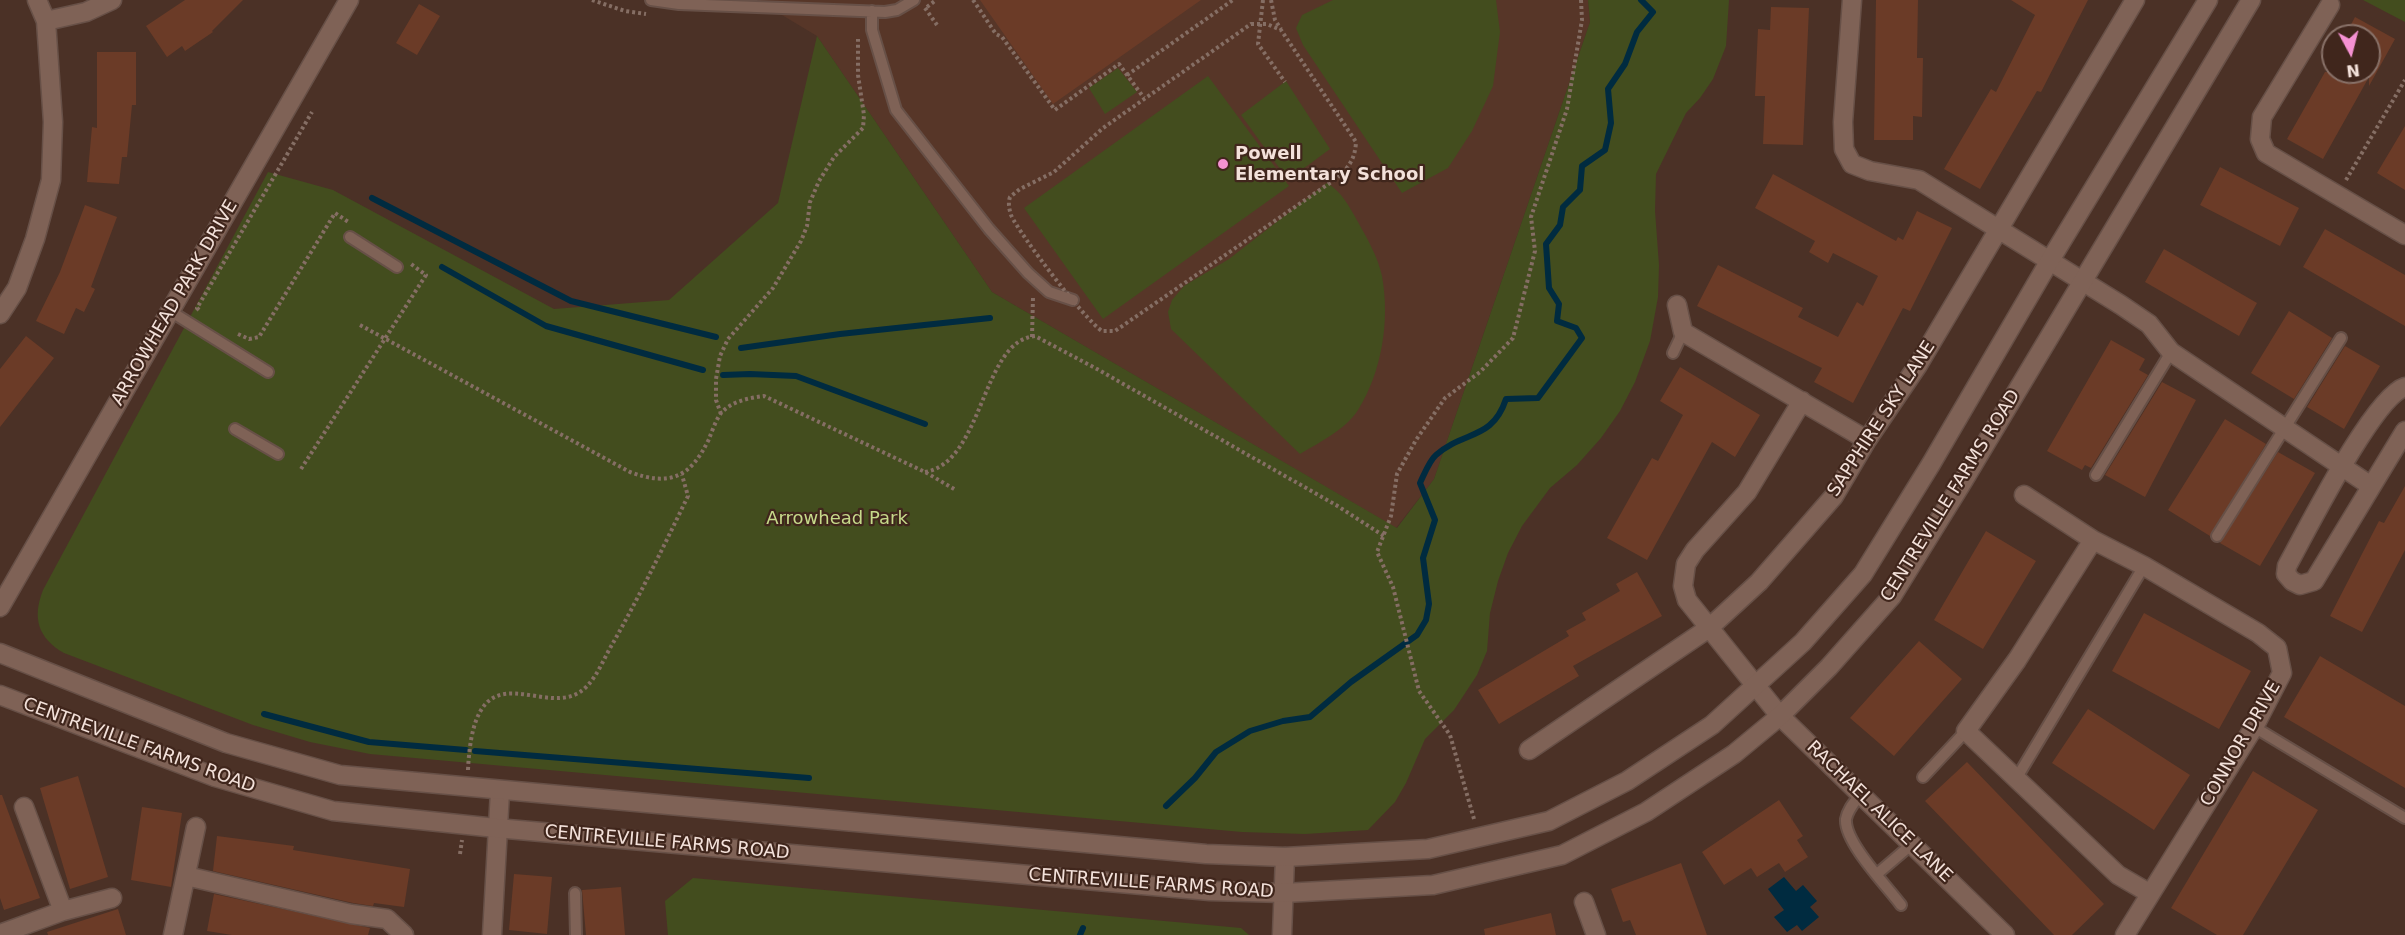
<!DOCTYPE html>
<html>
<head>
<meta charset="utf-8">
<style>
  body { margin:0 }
  #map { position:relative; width:2405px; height:935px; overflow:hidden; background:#4b3126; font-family:"DejaVu Sans",sans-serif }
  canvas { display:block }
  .north { position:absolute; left:2321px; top:24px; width:60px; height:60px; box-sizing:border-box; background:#40261c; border:2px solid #887168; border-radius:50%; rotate:173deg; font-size:16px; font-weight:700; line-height:24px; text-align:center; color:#f3e1da }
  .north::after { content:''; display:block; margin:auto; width:21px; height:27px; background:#f591d2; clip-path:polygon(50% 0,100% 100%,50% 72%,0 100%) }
</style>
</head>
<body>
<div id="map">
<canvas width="2405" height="935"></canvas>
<div class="north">N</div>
</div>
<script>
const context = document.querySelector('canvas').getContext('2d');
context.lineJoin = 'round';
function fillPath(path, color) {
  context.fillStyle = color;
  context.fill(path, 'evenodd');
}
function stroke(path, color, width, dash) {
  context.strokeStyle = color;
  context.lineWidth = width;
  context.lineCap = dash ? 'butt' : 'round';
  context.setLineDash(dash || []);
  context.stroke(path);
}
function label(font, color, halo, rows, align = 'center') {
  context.font = font + ' "DejaVu Sans",sans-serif';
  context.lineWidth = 4.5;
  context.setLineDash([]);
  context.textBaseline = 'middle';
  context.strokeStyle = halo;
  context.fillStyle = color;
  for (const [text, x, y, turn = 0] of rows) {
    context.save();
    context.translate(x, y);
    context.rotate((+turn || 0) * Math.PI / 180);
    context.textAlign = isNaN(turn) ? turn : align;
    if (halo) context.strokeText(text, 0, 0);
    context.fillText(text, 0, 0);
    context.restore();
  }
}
fillPath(new Path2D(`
  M757,0H1588L1590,22L1434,479L1396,528L992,292L817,36Z`), '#573628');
fillPath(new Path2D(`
  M1333,0H1496L1500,32L1493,86L1472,131L1448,168L1402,193L1303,45L1296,28L1302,15Z
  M1588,0H1729L1726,46L1713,79L1700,98L1686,113L1656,174L1655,211L1659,265L1658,297L1650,341L1635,382L1620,411L1601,438L1577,465L1550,488L1522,526L1508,553L1498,581L1490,613L1487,651L1477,675L1454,710L1425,739L1406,783L1395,802L1368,830L1305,834L1242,832L370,754L310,742L253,725L64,653C38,638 32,618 43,590L268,172L333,190L554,309L669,300L778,203L817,36L992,292L1397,528L1434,479L1590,22Z
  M2363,0H2405V22Z
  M1118,68L1137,92L1105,114L1089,88Z
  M1208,76L1289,186L1103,319L1024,208Z
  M1286,81L1330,149L1288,180L1241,115Z
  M1327,183C1342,192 1349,206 1358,222C1367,238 1378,257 1382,276C1390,321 1382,371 1358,410C1345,430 1320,442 1300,454L1171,329L1168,312L1172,300L1184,286L1229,259Z
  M693,878L1241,928L1249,935H668L665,901Z`), '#434d1e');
fillPath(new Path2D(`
  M1784,877L1796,891L1803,885L1817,901L1810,907L1819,917L1802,931L1797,925L1787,932L1774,917L1784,910L1768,889Z`), '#002b40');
stroke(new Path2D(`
  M372,198L571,301L716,337
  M442,267L546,326L703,370
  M741,348L840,334L990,318
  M723,375L750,374L796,376L925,424
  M264,714L369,742L466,750
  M475,751L809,778
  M1166,806L1195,778L1216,752L1250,731L1283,721L1310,717L1351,682L1417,635L1426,620L1429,604L1423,558L1435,520L1420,483C1424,475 1429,461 1436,455C1464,430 1492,441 1506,399L1538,398L1582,338L1576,328L1557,321L1559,304L1549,288L1546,244L1560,225L1563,207L1580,190L1582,166L1605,150L1611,123L1608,89L1625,64L1637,32L1653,12L1641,0
  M1080,935L1083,928`), '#002b40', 6);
fillPath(new Path2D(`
  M185,0H243L212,31L213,32L185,51L182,46L167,57L146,26Z
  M980,0H1201L1053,104Z
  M1876,0H1918L1917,58H1923L1922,117L1913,116V140H1874Z
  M2011,0H2088L2041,92L2037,91L1980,189L1944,169L1991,89L1996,92L2035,15Z
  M419,4L440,16L417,55L396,43Z
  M1771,7L1809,8L1803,145L1763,144L1765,96H1755L1758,29L1770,30Z
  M2355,17L2395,39L2369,86V77L2323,159L2287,139L2325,72H2369V36H2345Z
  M97,52H136V105H132L127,157H122L119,184L87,182L92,127L97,128Z
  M2405,126V190L2377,173Z
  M2220,167L2299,208L2280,246L2200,205Z
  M1773,174L1896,241L1898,237L1903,240L1917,211L1952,228L1910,311L1903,308L1853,403L1814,382L1822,368L1697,306L1718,265L1803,308L1798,317L1838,337L1857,302L1863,306L1878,276L1833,253L1828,263L1809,252L1815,241L1755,208Z
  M85,205L117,217L91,287L95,289L84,312L76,308L64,334L36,321L60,272Z
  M2325,229L2405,275V326L2303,267Z
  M2164,249L2257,303L2239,336L2145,282Z
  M2289,311L2332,338L2294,399L2251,373Z
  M26,336L54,358L0,427V369Z
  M2111,340L2145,359L2139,370L2148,375L2091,468L2085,465L2082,470L2047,451Z
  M2345,346L2380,366L2344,429L2307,407Z
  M1680,367L1760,415L1735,457L1712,442L1647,560L1607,538L1652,458L1658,461L1683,415L1660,401Z
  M2162,382L2196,400L2145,497L2105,475Z
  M2225,419L2266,444L2210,536L2168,510Z
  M2278,452L2315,473L2260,566L2220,543Z
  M2405,486V550L2362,632L2330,616L2379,521L2384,523Z
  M1986,531L2036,561L1983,649L1934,620Z
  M1637,572L1662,616L1573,666L1579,676L1499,724L1478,690L1569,636L1566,631L1586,620L1582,613L1620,591L1616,584Z
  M2144,613L2251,671L2219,729L2112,671Z
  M1919,641L1962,679L1894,756L1850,718Z
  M2320,656L2405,706V788L2284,717Z
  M2088,709L2190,775L2154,830L2052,763Z
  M1967,762L2104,904L2072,935H2054L1925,801Z
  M2253,771L2318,810L2243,935H2217L2171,908Z
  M78,776L108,877L70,889L40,788Z
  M0,795H2L40,898L4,910L0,898Z
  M1779,800L1803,836L1797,840L1808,857L1785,872L1779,863L1757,877L1751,868L1724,885L1702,852Z
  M142,807L182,813L171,887L131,880Z
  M217,836L294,846L293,850L410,869L404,907L374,903L373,906L353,903L213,871Z
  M1681,863L1707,935H1636L1630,920L1623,922L1611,889Z
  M514,874L552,877L547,934L509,930Z
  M621,887L625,935H586L582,890Z
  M214,894L370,928L368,935H232L207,931Z
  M118,909L126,935H48L47,932Z
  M1551,913L1556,935H1485L1484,929Z`), '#6b3b27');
const service = new Path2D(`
  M651,0L679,4L885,12L897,10L914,0
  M872,11V30L896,110L989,229L1028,273L1049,292L1073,300
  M350,237L397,267
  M170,311L268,372
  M1673,353L1683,332
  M235,429L278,454
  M2096,475L2171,352
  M2217,536L2341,338
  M2254,727L2405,818
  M1923,777L1966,731
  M2016,779L2144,566
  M1860,795C1854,803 1848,809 1846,819C1844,842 1887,886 1901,905
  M1877,874L1911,845
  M575,893L576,935`);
const minor = new Path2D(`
  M1852,0L1843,122L1844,149L1852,164L1870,171L1919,180L2121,305L2149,324L2171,352L2371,486
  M2330,5L2262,117L2260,139L2266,153L2405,235
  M46,21L86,12L112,0
  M1677,305L1683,332L1867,440
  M0,314L17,288L35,239L51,180L53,122L46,21L37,0
  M2405,387C2373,397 2306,532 2287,566L2286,574L2292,581L2300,585L2314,581L2405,431
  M1802,401L1747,492L1695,550L1686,564L1683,586L1687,600L1780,716L2005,935
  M2024,495L2093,540L2144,566L2258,633L2277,648L2282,673L2254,727L2125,935
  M2093,540L2017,660L1966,731L2118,875L2149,893
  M0,607L349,0
  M1529,750L1709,628L1759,582L1834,496L1867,440L1918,365L2135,0
  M24,807L63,911
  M186,876L351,914L387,919L404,935
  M1584,902L1596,935
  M0,934L63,911L112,898
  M173,935L196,827
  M492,935L500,791
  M1282,935L1285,857`);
const tertiary = new Path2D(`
  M0,653L226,743L340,775L1206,854L1285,857L1428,849L1549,821L1627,781L1712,725L1803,642L1863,574L1931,464L2049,262L2208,0
  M0,695L215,777L333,811L496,828L1210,891L1284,893L1433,885L1562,855L1646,812L1734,754L1780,716L1829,667L1892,596L1962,483L2251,0`);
stroke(service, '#675047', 14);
stroke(minor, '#675047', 21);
stroke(tertiary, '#675047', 21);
stroke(new Path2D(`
  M592,0L625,11L646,14
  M973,0L996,34L1002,37L1055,110L1119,64L1144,98
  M1263,0L1258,44L1285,82
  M1271,0L1275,20L1281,29
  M927,7L936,0
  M925,8L937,25
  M1251,24H1267L1281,30L1356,142C1355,159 1349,167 1337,178L1115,331H1102C1085,320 1020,235 1011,215C1009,208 1008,203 1010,197L1020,189L1054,172L1103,128Z
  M1127,75L1233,0
  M2346,180L2405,80
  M199,310L197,308L312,112
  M360,325L630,472C670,487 691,477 709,439C712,431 716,420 721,413C732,401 749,398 764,396L925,472L956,490
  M238,334L249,339L259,337L335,213L350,223
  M1032,337L1033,297
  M721,414L716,400V379L720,356L728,339L773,288L801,241L807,226L810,202L819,181L834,157L863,128L864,115L858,75V39
  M301,469L426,275L411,264
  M925,472C984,462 981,341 1035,336L1097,369L1336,505L1384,536
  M468,770C474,636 548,728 587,686C598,675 605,656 613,643C640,595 664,546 688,496L682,475
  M1474,819L1450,735L1419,691L1393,587L1377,552L1391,516L1397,474L1416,440L1445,398L1480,372L1513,338L1535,251L1531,217L1567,109L1582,20L1581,0
  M460,854L462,840`), '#856e64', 4, [3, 3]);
stroke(service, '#7f6256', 10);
stroke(minor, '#7f6256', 18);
stroke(tertiary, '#7f6256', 18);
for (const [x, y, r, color] of [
  [1223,164,6,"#f591d2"]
]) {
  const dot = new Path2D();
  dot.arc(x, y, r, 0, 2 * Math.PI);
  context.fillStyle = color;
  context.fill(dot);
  stroke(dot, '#40261c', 2);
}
label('bold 18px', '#f3e1da', '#40261c', [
  ["Powell",1235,154],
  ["Elementary School",1235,175]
], 'left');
label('18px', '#f3e1da', '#40261c', [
  ["ARROWHEAD PARK DRIVE",175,303,-60],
  ["SAPPHIRE SKY LANE",1882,419,-57],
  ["CENTREVILLE FARMS ROAD",1951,496,-58],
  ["CONNOR DRIVE",2241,744,-60],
  ["CENTREVILLE FARMS ROAD",139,746,20],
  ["RACHAEL ALICE LANE",1879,812,44],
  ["CENTREVILLE FARMS ROAD",667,843,5],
  ["CENTREVILLE FARMS ROAD",1151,884,4]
]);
label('18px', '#c6d98a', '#40261c', [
  ["Arrowhead Park",837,519]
]);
</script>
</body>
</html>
